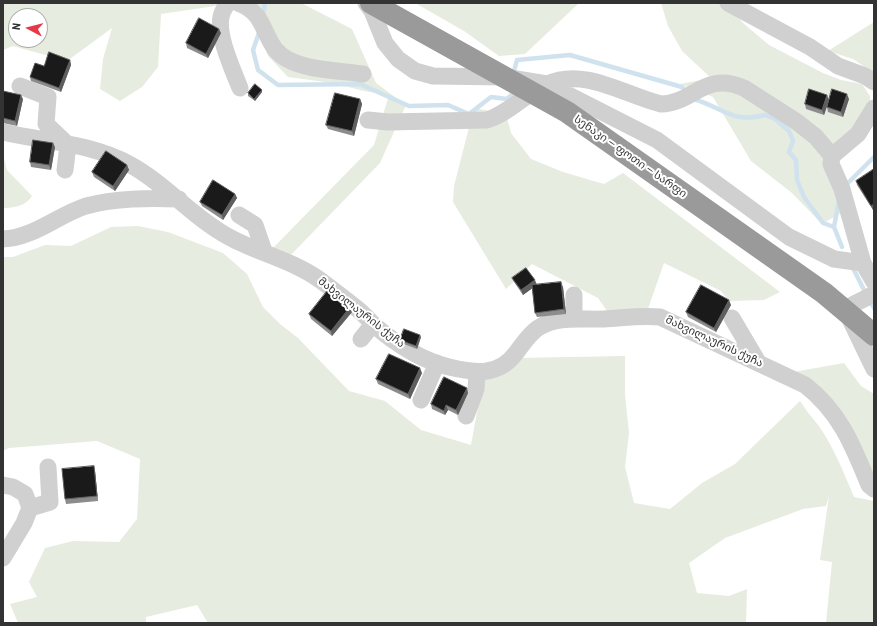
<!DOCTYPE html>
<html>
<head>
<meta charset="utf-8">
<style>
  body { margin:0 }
  #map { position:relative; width:877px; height:626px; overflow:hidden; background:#fff; font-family:"Roboto Condensed",sans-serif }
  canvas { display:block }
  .frame { position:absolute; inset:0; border:4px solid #333; pointer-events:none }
  .north { position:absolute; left:8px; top:8px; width:40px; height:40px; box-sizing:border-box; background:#fff; border:1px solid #adadad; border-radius:50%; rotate:277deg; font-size:11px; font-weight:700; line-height:16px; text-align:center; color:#333 }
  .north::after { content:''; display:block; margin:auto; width:14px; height:18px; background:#e63946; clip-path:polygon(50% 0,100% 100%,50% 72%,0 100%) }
</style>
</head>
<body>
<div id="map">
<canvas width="877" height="626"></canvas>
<div class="frame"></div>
<div class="north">N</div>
</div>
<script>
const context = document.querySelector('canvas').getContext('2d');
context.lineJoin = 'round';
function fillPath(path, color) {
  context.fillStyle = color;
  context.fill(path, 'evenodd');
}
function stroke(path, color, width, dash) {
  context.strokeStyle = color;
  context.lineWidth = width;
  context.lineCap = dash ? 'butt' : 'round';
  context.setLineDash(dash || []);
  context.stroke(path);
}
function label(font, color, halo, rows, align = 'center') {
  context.font = font + ' "Roboto Condensed","Noto Sans Georgian",sans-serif';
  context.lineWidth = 4;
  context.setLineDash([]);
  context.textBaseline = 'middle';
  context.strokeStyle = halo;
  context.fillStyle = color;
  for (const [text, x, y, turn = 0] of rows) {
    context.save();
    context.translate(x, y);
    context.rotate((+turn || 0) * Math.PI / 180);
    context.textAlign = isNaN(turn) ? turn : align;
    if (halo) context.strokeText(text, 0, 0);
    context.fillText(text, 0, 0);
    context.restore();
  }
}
fillPath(new Path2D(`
  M3,3H301L352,29L376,83L406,105L380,163L285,261L269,252L374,145L389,95L364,91L333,83L288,77L268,56L255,19L222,5L161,14L158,67L142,87L120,101L100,89L103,59L112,28L67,61L13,46L3,50ZM16,16H40V40H16Z
  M415,3H579L525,54L499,56L464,31Z
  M661,3H726L743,23L769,45L823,73L841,80L862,84L870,96V110L832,156L846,210L822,224L792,193L751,161L713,97L680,84L711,78L682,51L668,26Z
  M874,22V73L853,59L828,51Z
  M474,108L506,114L511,133L531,159L563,172L604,184L623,173L780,292L764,300L729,301L721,291L664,263L643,323L615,322L598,298L532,264L506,289L453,202L454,186Z
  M3,154L7,170L32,196C26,206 14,208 3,208Z
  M138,226L168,232L223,253L247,274L263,307L280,324L298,338L349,391L385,401L421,430L471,445L483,379L517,358L625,356V395L629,433L625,467L634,503L670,509L702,483L735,464L800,401C806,410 812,418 819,426C834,448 844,473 854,497L874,501V623H826L832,562L820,560L829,496L826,506L803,509L725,538L689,563L697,593L729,596L747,589L746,623H208L197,605L146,617V623H18L10,604L37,597L29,582L45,548L73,541L119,542L137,519L140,459L97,441L9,448L3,451V257H13L45,245L71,246L111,227Z
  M844,363L861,386L874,394V483L843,429L788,373Z`), '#e6ecdf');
stroke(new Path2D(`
  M263,17L265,3
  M260,30L253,50L258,70L278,85L360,84L409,106L448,105L469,114L491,97L507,99L513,93V88
  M514,71L517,60L570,55L682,87L686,91
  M693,99C723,107 731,124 765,115L775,119L789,131L793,141L789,152L796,160L797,180L804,197L823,223L834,227
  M845,186L874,157
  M839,201L834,227L842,247
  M854,270L866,294
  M870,300L874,308`), '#cfe2ee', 4.5);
stroke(new Path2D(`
  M228,3C225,7 222,12 221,17C217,36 233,70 240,88
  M238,3C263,12 262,31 275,49C292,71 337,70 363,74
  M366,3L372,11L385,43L398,59L415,71L433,76L504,77L547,84L657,140L789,237L834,259L863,263
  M728,3L810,47L838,66L865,76L874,82
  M20,86L48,97L46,124L68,145L65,170
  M874,108L858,134L832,156L831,164L842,189L863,263L874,282
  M368,120L388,122L487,120C509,113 525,94 547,84C585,67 624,95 661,104C694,103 704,71 744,88L797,122L816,137L832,156
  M3,132C45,142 91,143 129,164C166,184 192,217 229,237C258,253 292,260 320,280C332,289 344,298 355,307C362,312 368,319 374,325C396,344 420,360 449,367C475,373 498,377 516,353C523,344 529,334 538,328C557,315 583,320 604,319C623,318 641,315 660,317L805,385C840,412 853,446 869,485L874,489
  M239,215L255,225L264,251
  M3,239C33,238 58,215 86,206C116,198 148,198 179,199
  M874,294L850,306L848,315L874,369
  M574,295V319
  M732,318L758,362
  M361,339L373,324
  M421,400L437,363
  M466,416L476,389L477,372
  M3,485L13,487L25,494L30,508L24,523L3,558
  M30,508L50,502L48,467`), '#d0d0d0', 17);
stroke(new Path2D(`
  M371,3L567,112L824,293L874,335`), '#9a9a9a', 22);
fillPath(new Path2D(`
  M221,33L208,58L187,48L186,43Z
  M70,60L71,65L61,92L31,81L30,77L44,66Z
  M3,91L23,99L17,126L3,123Z
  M262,92L255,101L248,96V93Z
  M360,99L362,104L354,136L328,129L326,125Z
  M849,99L843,117L828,112L827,107Z
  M829,100L824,115L806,109L805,104Z
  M55,147L51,170L31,167L30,162Z
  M127,165L129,170L115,191L94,177L92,172Z
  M874,169V210H873L857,185L856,181Z
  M235,194L237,198L223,220L202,206L200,202Z
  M512,278L536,285L563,287L566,314L537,317L535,313L532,288L523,295L514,282Z
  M731,305L716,332L688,317L686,312Z
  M350,307L352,312L332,336L311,319L309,314Z
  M421,337L417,349L401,343L400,340Z
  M422,373L410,399L378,384L376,379Z
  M468,393L458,415L448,410L445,415L432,409L431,404Z
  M95,471L98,501L66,504L65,499Z`), '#8c8c8c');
fillPath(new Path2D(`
  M219,29L221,33L208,58L206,54Z
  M70,60L71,65L61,92L59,88Z
  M262,90V92L255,101L254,99Z
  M847,94L849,99L843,117L841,112Z
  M21,95L23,99L17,126L15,121Z
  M827,95L829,100L824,115L822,110Z
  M360,99L362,104L354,136L352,131Z
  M53,143L55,147L51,170L49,165Z
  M127,165L129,170L115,191L113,186Z
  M235,194L237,198L223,220L222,215Z
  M874,204V210H873L871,206Z
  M535,280L537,285L523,295L521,290Z
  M561,282L563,287L566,314L564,309Z
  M729,300L731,305L716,332L714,328Z
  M350,307L352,312L332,336L331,331Z
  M420,335L421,337L417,349L416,346Z
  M420,368L422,373L410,399L408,394Z
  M467,388L468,393L458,415L456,410Z
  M446,405L448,410L445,415L444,411Z
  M94,466L95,471L98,501L97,496Z`), '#5f5f5f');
const building = new Path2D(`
  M199,18L219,29L206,54L186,43Z
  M49,52L70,60L59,88L30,77L35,63L44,66Z
  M255,84L262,90L254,99L248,93Z
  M809,89L827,95L822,110L805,104Z
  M832,89L847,94L841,112L827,107Z
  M3,91L21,95L15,121L3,118Z
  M335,93L360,99L352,131L326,125Z
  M33,140L53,143L49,165L30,162Z
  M106,151L127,165L113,186L92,172Z
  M874,169V204L871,206L856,181Z
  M213,180L235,194L222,215L200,202Z
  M526,268L535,280L521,290L512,278Z
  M561,282L564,309L535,313L532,285Z
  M701,285L729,300L714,328L686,312Z
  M328,290L350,307L331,331L309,314Z
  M404,329L420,335L416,346L400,340Z
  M389,354L420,368L408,394L376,379Z
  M444,377L467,388L456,410L446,405L444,411L431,404Z
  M94,466L97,496L65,499L62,469Z`);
fillPath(building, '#1a1a1a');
stroke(building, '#5f5f5f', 1);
label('11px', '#333', '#fff', [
  ["სენაკი — ფოთი — სარფი",630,157,35],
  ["მახვილაურის ქუჩა",361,313,38],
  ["მახვილაურის ქუჩა",714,342,25]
]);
</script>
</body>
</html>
